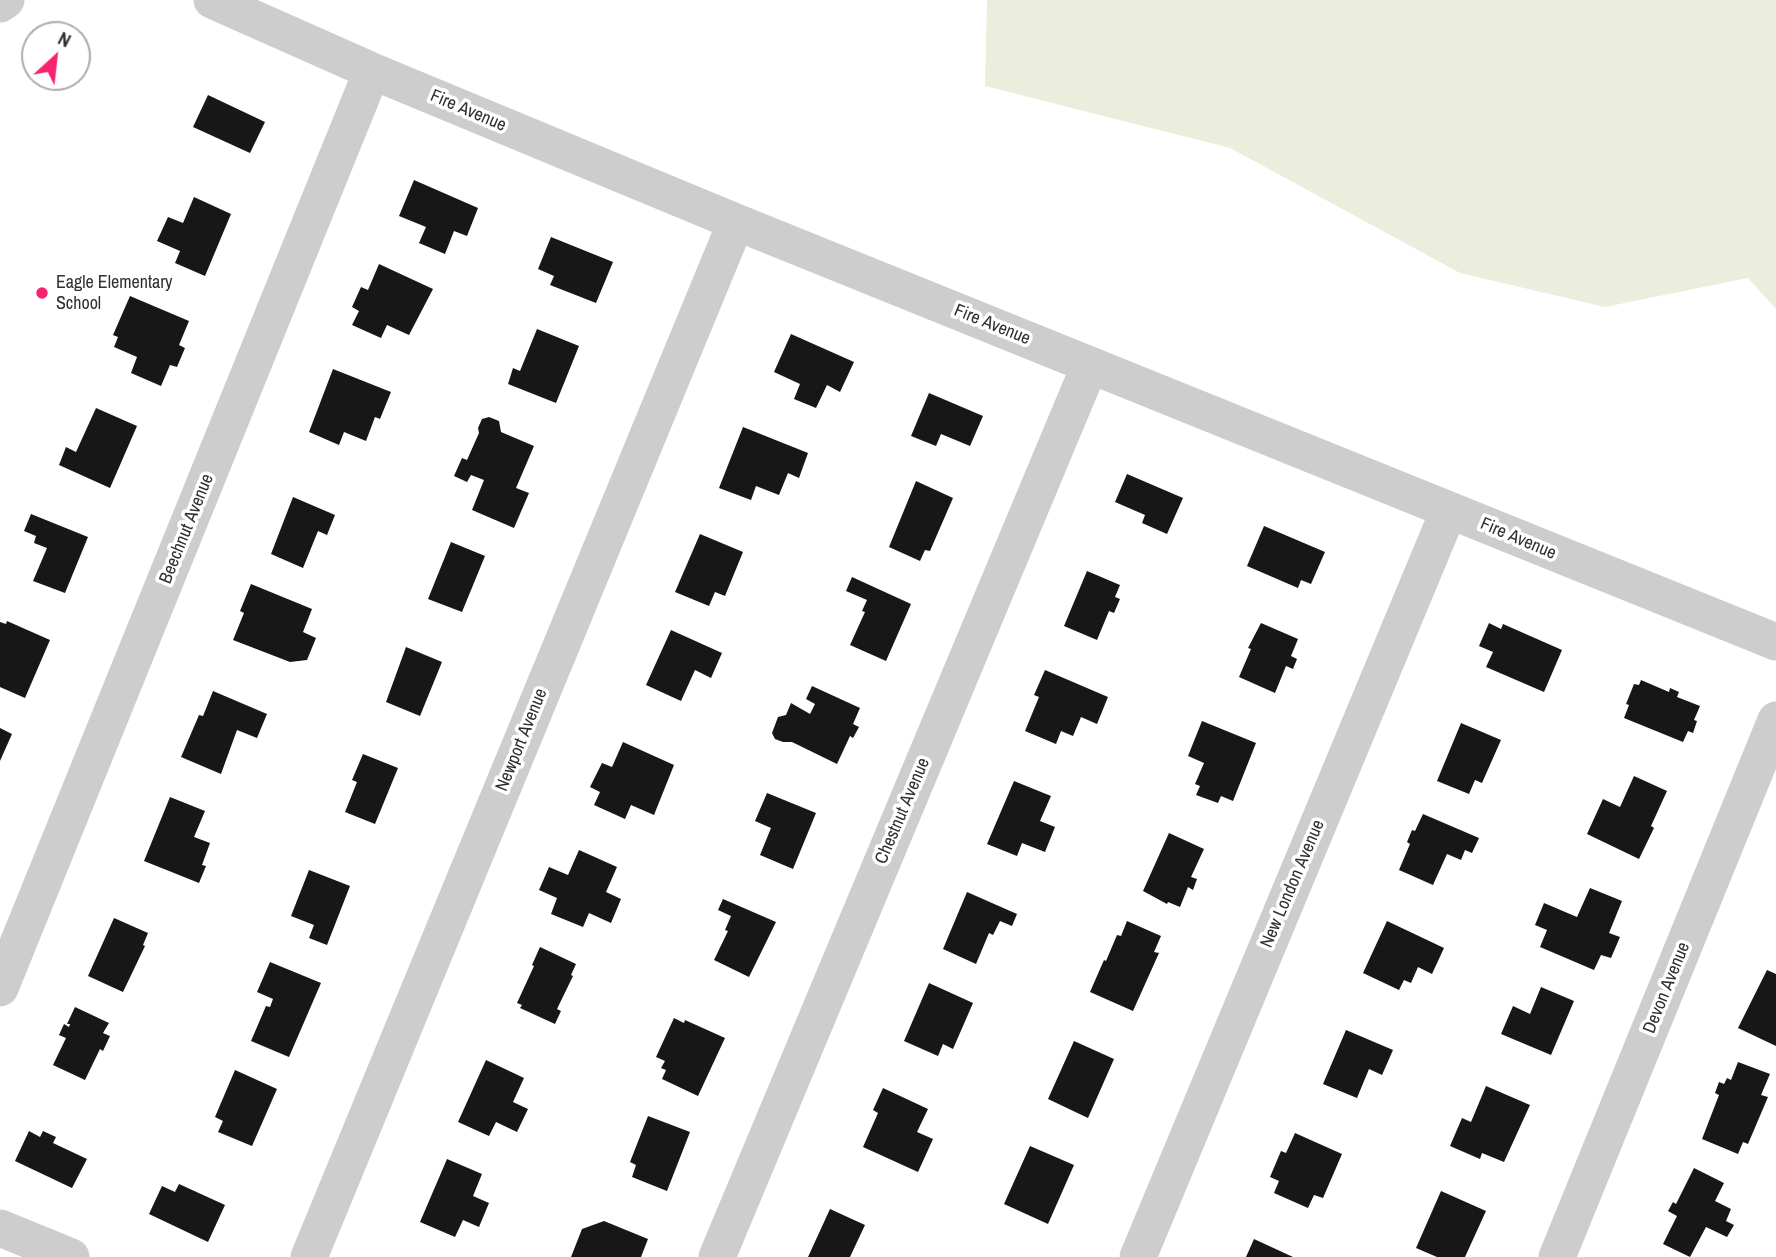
<!DOCTYPE html>
<html>
<head>
<meta charset="utf-8">
<style>
  body { margin:0 }
  #map { position:relative; width:1776px; height:1257px; overflow:hidden; background:#fff; font-family:"Archivo Narrow",sans-serif }
  canvas { display:block }
  .north { position:absolute; left:21px; top:21px; width:70px; height:70px; box-sizing:border-box; background:#fff; border:2px solid #acacac; border-radius:50%; rotate:27deg; font-size:19px; font-weight:700; line-height:28px; text-align:center; color:#303030 }
  .north::after { content:''; display:block; margin:auto; width:24px; height:32px; background:#f72270; clip-path:polygon(50% 0,100% 100%,50% 72%,0 100%) }
</style>
</head>
<body>
<div id="map">
<canvas width="1776" height="1257"></canvas>
<div class="north">N</div>
</div>
<script>
const context = document.querySelector('canvas').getContext('2d');
context.lineJoin = 'round';
function fillPath(path, color) {
  context.fillStyle = color;
  context.fill(path, 'evenodd');
}
function stroke(path, color, width, dash) {
  context.strokeStyle = color;
  context.lineWidth = width;
  context.lineCap = dash ? 'butt' : 'round';
  context.setLineDash(dash || []);
  context.stroke(path);
}
function label(font, color, halo, rows, align = 'center') {
  context.font = font + ' "Archivo Narrow",sans-serif';
  context.lineWidth = 7;
  context.setLineDash([]);
  context.textBaseline = 'middle';
  context.strokeStyle = halo;
  context.fillStyle = color;
  for (const [text, x, y, turn = 0] of rows) {
    context.save();
    context.translate(x, y);
    context.rotate((+turn || 0) * Math.PI / 180);
    context.textAlign = isNaN(turn) ? turn : align;
    if (halo) context.strokeText(text, 0, 0);
    context.fillText(text, 0, 0);
    context.restore();
  }
}
fillPath(new Path2D(`
  M987,0H1776V309L1748,278L1605,307L1460,273L1230,148L985,86Z`), '#ebeedd');
fillPath(new Path2D(`
  M208,95L265,122L250,153L193,127Z
  M414,180L478,208L467,236L454,231L445,254L419,243L426,227L399,216Z
  M194,197L231,214L205,276L175,263L180,251L157,241L168,217L183,223Z
  M551,237L613,262L596,303L550,285L554,276L538,269Z
  M379,264L433,289L409,335L387,325L381,338L352,325L359,311L352,307L361,287L368,290Z
  M130,296L189,321L179,345L185,348L177,367L170,365L161,386L131,373L137,357L114,347L118,337L113,335Z
  M537,329L579,346L556,403L508,384L513,368L520,371Z
  M791,334L854,362L840,392L827,385L816,408L794,399L800,384L774,372Z
  M333,369L391,392L380,419L375,417L366,441L344,432L339,445L309,432Z
  M929,393L983,416L970,446L941,434L936,446L911,436Z
  M96,408L137,426L110,488L59,465L66,447L76,452Z
  M489,417L499,421L501,432L534,446L516,488L529,493L514,528L472,510L484,480L471,475L467,482L454,476L462,458L467,460L479,433L478,428L482,419Z
  M743,427L808,453L799,478L788,473L779,495L756,486L751,500L719,488Z
  M1127,474L1183,498L1167,534L1142,523L1145,515L1115,502Z
  M916,481L953,498L930,551L925,550L920,561L889,547Z
  M293,497L335,515L327,535L318,531L303,568L271,554Z
  M31,514L88,537L65,593L33,581L47,548L34,543L36,536L24,531Z
  M1264,526L1325,552L1311,584L1301,580L1298,588L1247,566Z
  M700,534L743,552L725,596L715,592L709,606L675,592Z
  M451,542L485,556L462,612L428,599Z
  M1087,571L1120,585L1115,597L1120,599L1114,613L1109,611L1097,640L1064,626Z
  M852,577L911,604L886,661L850,645L865,612L862,611L867,600L846,591Z
  M251,584L312,609L303,632L316,638L307,660L290,662L233,640L244,613L240,611Z
  M7,621L50,640L25,698L0,687V622L6,624Z
  M1261,623L1298,639L1291,656L1297,659L1293,669L1286,666L1275,693L1239,677L1251,649L1248,648Z
  M1489,623L1501,629L1503,624L1562,650L1544,692L1486,667L1493,652L1479,646Z
  M671,630L722,653L711,678L695,670L681,701L646,685Z
  M406,647L442,662L420,716L386,702Z
  M1045,670L1108,697L1097,724L1081,717L1073,736L1061,731L1056,744L1025,731L1039,697L1034,695Z
  M1641,680L1669,692L1670,688L1679,692L1677,697L1700,706L1694,720L1697,721L1693,733L1688,731L1683,742L1624,718L1629,705L1626,704L1634,684L1639,685Z
  M812,686L860,708L853,724L859,727L853,738L850,736L837,764L792,742H783L775,739L772,733L778,717L786,715L791,703L810,714L815,704L806,699Z
  M213,691L267,714L257,738L237,730L221,774L181,757L199,715L203,716Z
  M1202,721L1256,743L1233,801L1221,796L1218,803L1196,795L1200,786L1195,784L1204,763L1188,756Z
  M1461,723L1501,740L1482,783L1475,780L1469,794L1437,781Z
  M0,728L12,734L0,761Z
  M623,742L674,765L654,815L631,805L625,819L594,805L600,792L590,787L602,763L612,767Z
  M363,754L398,768L375,824L345,812L357,782L352,780Z
  M1634,776L1667,791L1651,826L1654,828L1639,859L1587,834L1603,799L1620,807Z
  M1014,781L1051,796L1040,821L1055,827L1045,852L1022,843L1017,856L987,844Z
  M767,793L816,813L793,869L760,855L771,828L755,821Z
  M170,797L205,811L194,837L210,843L202,865L206,866L199,883L144,861Z
  M1423,814L1479,838L1472,853L1465,850L1461,860L1447,854L1433,885L1399,870L1410,844L1407,842L1412,830L1415,831Z
  M1169,833L1204,849L1191,877L1197,879L1193,890L1188,887L1180,907L1168,902L1167,904L1143,891Z
  M579,850L617,867L606,892L621,899L611,923L589,913L583,927L551,914L557,898L539,890L549,867L568,875Z
  M309,870L350,886L327,945L309,938L314,925L291,916Z
  M1590,888L1622,901L1609,933L1620,937L1611,958L1601,955L1594,970L1540,947L1547,930L1535,925L1544,903L1577,917Z
  M967,892L1017,914L1012,926L1000,921L993,935L989,933L976,964L943,949Z
  M723,899L776,922L749,977L714,960L728,931L725,930L731,916L718,910Z
  M114,918L148,933L143,945L145,946L123,992L88,976Z
  M1127,921L1161,936L1154,952L1159,953L1133,1011L1090,992L1104,960L1106,961L1117,935L1121,936Z
  M1387,921L1444,948L1432,974L1418,967L1411,983L1404,980L1399,990L1363,973Z
  M540,947L576,964L571,975L573,976L557,1009L561,1011L555,1024L520,1008L522,1005L517,1003L534,966L532,965Z
  M270,962L321,983L289,1057L251,1041L266,1006L270,1007L273,999L257,992Z
  M1767,970L1776,974V1046L1738,1028Z
  M929,983L973,1003L953,1049L943,1044L938,1056L904,1041Z
  M1541,987L1574,1001L1551,1055L1501,1034L1513,1006L1530,1014Z
  M75,1007L109,1023L103,1033L110,1036L103,1051L100,1049L85,1080L53,1065L66,1038L59,1035L64,1024L69,1027L70,1024H67Z
  M674,1018L684,1023L685,1020L725,1038L698,1096L662,1079L666,1070L661,1068L665,1061L656,1057Z
  M1346,1030L1393,1050L1382,1075L1369,1069L1357,1098L1323,1084Z
  M1074,1041L1114,1059L1088,1118L1048,1099Z
  M486,1060L524,1078L513,1102L528,1109L517,1132L496,1122L489,1136L458,1122Z
  M1738,1062L1770,1074L1761,1095L1768,1097L1748,1144L1743,1142L1738,1154L1702,1139L1719,1095L1715,1093L1719,1082L1724,1084L1727,1078L1731,1080Z
  M235,1070L277,1089L252,1146L218,1132L223,1121L215,1117Z
  M1486,1086L1530,1105L1504,1162L1482,1153L1480,1159L1450,1146L1462,1118L1471,1122Z
  M883,1088L928,1109L917,1132L933,1139L918,1172L863,1147L878,1113L873,1110Z
  M648,1116L690,1132L667,1191L632,1177L636,1165L630,1162Z
  M29,1131L40,1137L43,1131L56,1137L53,1143L87,1159L72,1188L15,1161Z
  M1295,1133L1342,1154L1323,1198L1314,1195L1308,1208L1274,1193L1279,1181L1270,1177L1281,1151L1286,1153Z
  M1030,1146L1074,1165L1048,1224L1004,1204Z
  M447,1159L482,1174L473,1196L489,1203L479,1227L463,1220L455,1237L420,1222Z
  M1694,1168L1724,1183L1715,1201L1731,1209L1726,1221L1734,1225L1727,1237L1706,1227L1690,1257L1663,1244L1677,1216L1668,1211L1673,1202L1676,1204Z
  M179,1184L225,1205L208,1242L149,1214L162,1186L175,1192Z
  M1441,1191L1486,1211L1465,1257H1437L1416,1248Z
  M830,1209L865,1225L850,1257H808Z
  M604,1221L648,1239L641,1257H571L582,1229Z
  M1254,1239L1293,1257H1246Z`), '#171717');
stroke(new Path2D(`
  M212,0L372,71L736,222L1776,642
  M0,4L6,0
  M0,988L372,71
  M0,1228L71,1257
  M309,1257L736,222
  M717,1257L1090,365
  M1138,1257L1449,510
  M1557,1257L1776,720`), '#cdcdcd', 37);
for (const [x, y, r, color] of [
  [42,293,7,"#f72270"]
]) {
  const dot = new Path2D();
  dot.arc(x, y, r, 0, 2 * Math.PI);
  context.fillStyle = color;
  context.fill(dot);
  stroke(dot, '#fff', 2.5);
}
label('18px', '#303030', '#fff', [
  ["Fire Avenue",468,111,23],
  ["Fire Avenue",992,325,22],
  ["Beechnut Avenue",187,529,-68],
  ["Fire Avenue",1518,539,23],
  ["Newport Avenue",522,740,-68],
  ["Chestnut Avenue",903,811,-67],
  ["New London Avenue",1293,884,-67],
  ["Devon Avenue",1667,988,-68]
]);
label('18px', '#303030', '#fff', [
  ["Eagle Elementary",56,283],
  ["School",56,304]
], 'left');
</script>
</body>
</html>
